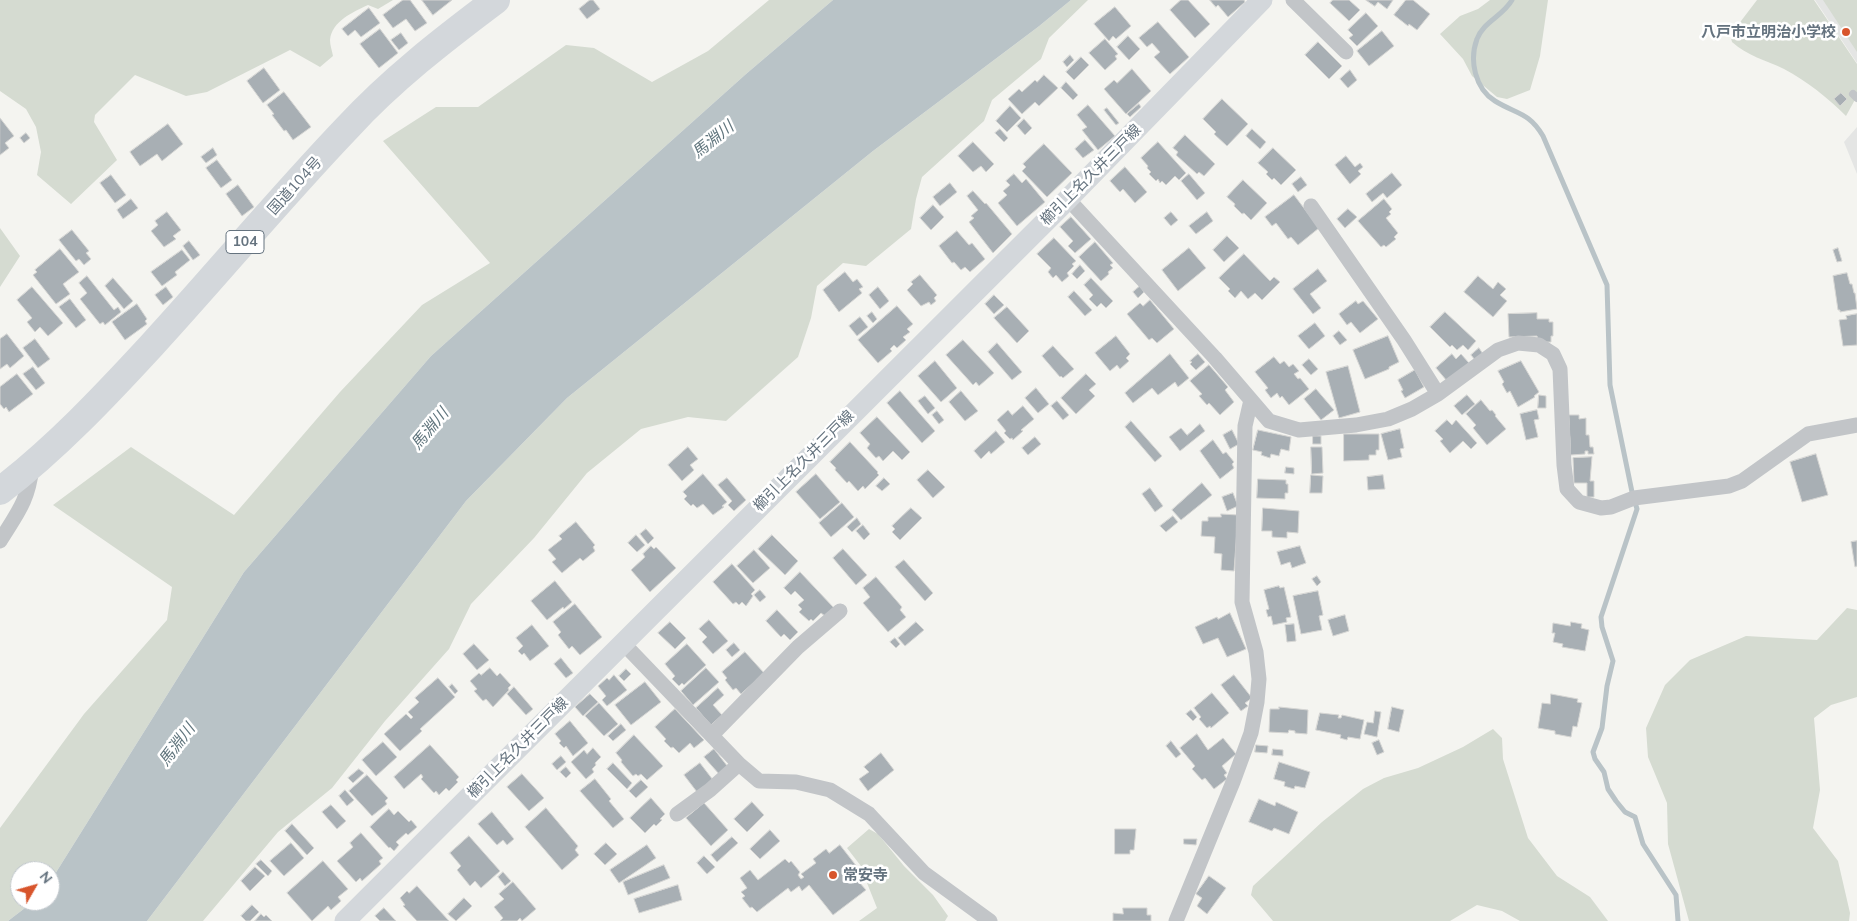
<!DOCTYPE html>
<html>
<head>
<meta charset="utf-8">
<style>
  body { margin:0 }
  #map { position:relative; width:1857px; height:921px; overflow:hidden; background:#f4f4f0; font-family:Mulish,sans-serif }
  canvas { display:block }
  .north { position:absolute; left:10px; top:861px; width:50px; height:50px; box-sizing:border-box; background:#fff; border:1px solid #c1c7cc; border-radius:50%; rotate:52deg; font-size:14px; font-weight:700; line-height:20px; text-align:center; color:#65737f }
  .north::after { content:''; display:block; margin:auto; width:18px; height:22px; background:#d8552c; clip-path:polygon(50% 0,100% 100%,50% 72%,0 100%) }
</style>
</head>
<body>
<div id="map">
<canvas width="1857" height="921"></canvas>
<div class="north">N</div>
</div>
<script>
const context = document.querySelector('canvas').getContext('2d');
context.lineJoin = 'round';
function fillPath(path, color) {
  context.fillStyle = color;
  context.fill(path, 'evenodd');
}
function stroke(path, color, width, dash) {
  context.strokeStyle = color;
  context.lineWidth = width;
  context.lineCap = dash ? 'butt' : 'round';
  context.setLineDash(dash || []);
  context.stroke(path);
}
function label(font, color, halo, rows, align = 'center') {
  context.font = font + ' Mulish,"Noto Sans JP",sans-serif';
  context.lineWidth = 5;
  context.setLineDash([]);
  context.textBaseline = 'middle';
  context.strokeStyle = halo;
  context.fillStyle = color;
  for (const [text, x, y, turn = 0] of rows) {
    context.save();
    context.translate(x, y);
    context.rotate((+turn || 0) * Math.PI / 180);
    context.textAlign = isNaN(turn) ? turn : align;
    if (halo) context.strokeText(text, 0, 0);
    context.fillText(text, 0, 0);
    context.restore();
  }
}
fillPath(new Path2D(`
  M1815,0H1857V63Z
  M1857,127V174L1844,142Z`), '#e4e5e4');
fillPath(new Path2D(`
  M0,0H393L378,9L368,5C353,12 332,21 330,40C330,45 332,51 333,56L320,67L290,50L207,92L186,96L135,75L95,115L94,122L117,160L71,204L37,175L41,152L36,127L26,109L0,91Z
  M769,0H833L746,74L431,356L244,572L50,882V871H20V901H34L8,921H0V828L84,714L167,620L172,587L53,505L131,447L234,515L340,392L422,305L490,263L383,141L436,107H478L566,45L594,48L652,82L708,51Z
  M1071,0H1088L1049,38L1041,59L992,100L984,121L922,177L916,199L911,229L866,266L843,263L817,286L811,318L798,357L726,421L688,417L641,429L587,473L534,538L471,604L449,649L385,721L332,788L278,832L203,921H147L466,501L567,398L873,151L1038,27Z
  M1490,0H1548L1540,56L1530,90L1507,99L1497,97L1472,76L1463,59L1440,34L1460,16L1478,9Z
  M1757,0H1814L1857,64V96L1846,116C1828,98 1807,81 1784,69C1766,60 1747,56 1732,42L1731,38L1741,21Z
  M1823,0H1857V52Z
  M0,228L20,256L0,287Z
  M1847,608L1857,610V697L1831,705L1814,718L1820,790L1813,828L1838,861L1850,913L1849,921H1689L1668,844L1667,803L1648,757L1646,728L1665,685L1690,660L1746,636L1817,640Z
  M1493,729L1502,738L1503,759L1528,838L1557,876L1590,897L1608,921H1520L1502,911L1477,905L1450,921H1273L1251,895L1253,886L1322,822L1363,789L1384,778L1418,768L1463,747Z
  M869,829L878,834L904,866L933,895L948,916L945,921H859L877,908L867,883L864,870L847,848Z`), '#d5dbd1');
fillPath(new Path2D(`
  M833,0H1071L1038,27L873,151L567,398L466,501L147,921H8L34,901H50V882L244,572L431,356L746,74Z`), '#b9c3c7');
stroke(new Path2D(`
  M1512,0C1503,16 1483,22 1477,39C1469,60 1475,89 1495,101C1516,114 1529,112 1543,136L1607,285L1610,385L1632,492L1637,509L1601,617L1602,627L1613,661L1607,686L1602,728L1593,752L1595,759L1604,772L1608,789L1616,801L1625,812L1635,817L1643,844L1676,895L1678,921`), '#b9c3c7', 5);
const building = new Path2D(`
  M403,0H410L427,23L415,31L406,19L393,28L383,15Z
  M422,0H452L433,15Z
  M590,0H593L600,9L587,19L579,9Z
  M1181,0H1188L1210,24L1195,38L1170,10Z
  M1210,0H1244L1245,2L1228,17L1218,5L1216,7Z
  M1333,0H1349L1360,10L1349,21L1330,3Z
  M1366,0H1393L1387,9L1378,2L1375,6Z
  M1406,0H1413L1430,14L1417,30L1409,24L1408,26L1394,15Z
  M1115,7L1131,26L1116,39L1113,36L1109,41L1094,24Z
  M369,8L380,23L361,37L355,30L348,36L342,29Z
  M1366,13L1378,26L1357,46L1349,38L1353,35L1348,30Z
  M1158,22L1189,57L1170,74L1154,57L1160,52L1152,43L1147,47L1139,38Z
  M380,29L398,53L379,68L360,44Z
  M1382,31L1394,46L1369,66L1357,51Z
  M401,33L408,43L399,50L391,40Z
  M1128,36L1140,49L1129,60L1117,47Z
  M1105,39L1118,54L1115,56L1117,59L1105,70L1089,53Z
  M1318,42L1342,66L1329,79L1305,55Z
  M1070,55L1074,60L1067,67L1063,62Z
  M1081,57L1089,65L1074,80L1066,72Z
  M264,68L280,90L263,103L247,81Z
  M1132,69L1151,91L1126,114L1104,89L1114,80L1117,83Z
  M1350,70L1357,80L1348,88L1340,79Z
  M1044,75L1058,88L1039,106L1035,102L1022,114L1008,99L1019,89L1022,92L1035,80L1037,82Z
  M1066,82L1078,95L1073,100L1061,88Z
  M284,92L311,127L293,140L286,130L284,131L272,115L274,114L267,105Z
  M1841,93L1847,99L1840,106L1834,99Z
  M1222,99L1248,124L1227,146L1214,134L1216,132L1203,119Z
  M1139,104L1141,107L1130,117L1127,114Z
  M1088,105L1115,136L1098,150L1082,130L1087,127L1077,115Z
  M1010,106L1021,118L1007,132L996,121Z
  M1107,108L1119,123L1116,125L1104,110Z
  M0,118L14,136L5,143L9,148L0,155Z
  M1024,119L1032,128L1025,135L1017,126Z
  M168,124L183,144L162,161L157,154L140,166L130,152Z
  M1000,129L1008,138L1004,142L995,133Z
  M1252,129L1266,142L1260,149L1246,136Z
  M26,133L30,138L24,143L20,138Z
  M1185,135L1215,164L1204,176L1199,172L1197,174L1176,155L1178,152L1173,148Z
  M1085,140L1094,150L1083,158L1075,149Z
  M973,142L994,164L986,172L981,166L973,172L958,156Z
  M1158,142L1186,173L1179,180L1175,176L1166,185L1162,181L1160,183L1158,179L1156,181L1149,174L1151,172L1147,168L1148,166L1141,158Z
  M1044,144L1072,173L1047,197L1022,171L1026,167L1023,164Z
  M213,148L217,155L206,163L201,157Z
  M1273,148L1296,170L1281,185L1274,178L1272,180L1266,174L1268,172L1258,163Z
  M1346,156L1355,167L1360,163L1363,167L1358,171L1361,174L1350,184L1335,165Z
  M217,160L232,180L221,188L206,168Z
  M1125,167L1147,192L1135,203L1123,189L1120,192L1110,181Z
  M1392,173L1402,185L1387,198L1383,193L1372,202L1366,194Z
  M1014,174L1022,183L1026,179L1045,202L1017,226L998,203L1007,195L1003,191L1010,185L1006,181Z
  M1189,174L1205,193L1197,200L1181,181Z
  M111,175L126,195L115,203L100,183Z
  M1301,177L1307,185L1298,192L1292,184Z
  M1243,180L1267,203L1251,220L1244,213L1242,214L1234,206L1235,204L1227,197Z
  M950,183L957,192L940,206L933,197Z
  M238,185L254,207L242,216L226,194Z
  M973,191L985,204L986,203L1012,234L993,253L969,222L974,218L971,216L978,210L967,196Z
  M1294,195L1319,228L1298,245L1291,237L1288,239L1276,223L1272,226L1265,217Z
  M131,199L138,208L123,219L117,210Z
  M1384,199L1392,209L1389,212L1391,214L1386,218L1398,233L1394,237L1396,239L1386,247L1384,245L1381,247L1358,221Z
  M933,205L944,217L931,230L920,218Z
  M1348,209L1357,217L1345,228L1337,219Z
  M167,212L181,230L173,236L176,239L164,247L151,231L158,225L155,221Z
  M1171,212L1178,220L1171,226L1164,218Z
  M1207,212L1213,221L1196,234L1189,226Z
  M1071,217L1091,239L1075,253L1068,246L1073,241L1060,227Z
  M72,230L89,251L86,253L91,259L84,265L79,259L76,261L59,240Z
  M957,231L969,245L972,243L985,259L970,272L965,267L961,270L954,262L952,263L939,246Z
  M1227,236L1239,248L1224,262L1213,250Z
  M1054,238L1076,261L1072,264L1074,266L1067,273L1069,276L1062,282L1056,275L1053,278L1048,272L1051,268L1037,254Z
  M189,241L200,255L193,260L183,246Z
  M1095,242L1113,263L1110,265L1113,268L1108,272L1109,274L1101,281L1079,257Z
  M1189,248L1206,268L1178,291L1162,270Z
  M1838,248L1842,261L1837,262L1833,250Z
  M60,249L79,272L63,284L70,294L56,304L33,275L37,272L35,270Z
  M182,250L190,260L175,272L177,275L162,286L151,272Z
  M1244,254L1270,281L1274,277L1280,282L1262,300L1255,293L1248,299L1241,291L1235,298L1228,291L1230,289L1219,278Z
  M1080,265L1085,271L1077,279L1072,274Z
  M1318,269L1327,281L1310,294L1321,308L1313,314L1293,289Z
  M845,272L853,282L857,279L863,287L859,289L862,293L839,312L823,290Z
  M1847,273L1850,284H1852L1854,293H1855L1857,309L1840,312V310H1838L1833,276Z
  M920,275L937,295L934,298L936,301L931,305L929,302L921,306L907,290L913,284L911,282Z
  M87,276L114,310L118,307L121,312L105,325L103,322L100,324L80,299L87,293L79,283Z
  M1478,276L1493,289L1498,282L1506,289L1500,295L1507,301L1493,317L1464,292Z
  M113,278L133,301L124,309L105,286Z
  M1091,278L1113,301L1106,308L1101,303L1097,307L1089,299L1093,295L1084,285Z
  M1140,286L1144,292L1138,298L1133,292Z
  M32,287L63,323L48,336L40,327L35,332L27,322L32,318L17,300Z
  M166,287L173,297L163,305L155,295Z
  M878,287L889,301L880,309L869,295Z
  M1074,291L1092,310L1085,316L1068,297Z
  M994,295L1004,305L994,314L985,304Z
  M70,299L86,320L76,328L59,307Z
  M1150,300L1174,329L1157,343L1152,338L1149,340L1127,314L1140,303L1143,306Z
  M1356,301L1358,304L1363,301L1378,319L1360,333L1351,322L1347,325L1339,314Z
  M137,304L147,319L145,321L147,324L125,340L112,322Z
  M897,306L913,324L907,329L910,332L903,337L906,340L897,348L894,345L890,349L892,351L878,363L858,340Z
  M1007,307L1029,331L1017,343L994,318Z
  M872,312L877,319L873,323L867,316Z
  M1445,312L1476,341L1468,350L1463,345L1457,350L1452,345L1450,347L1430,327Z
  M1537,313V319H1549V322H1553V336H1551V342H1539L1537,336L1509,337L1508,314Z
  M1857,314V345L1843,346L1839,320L1847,319L1846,316Z
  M860,317L868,327L857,336L849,326Z
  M1315,323L1325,336L1309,349L1298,336Z
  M1339,331L1347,340L1340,345L1333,336Z
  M7,334L24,356L10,368L7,364L0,369V339Z
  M1116,336L1130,354L1126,358L1129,361L1120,369L1117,365L1110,371L1095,353Z
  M1388,336L1399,362L1389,367V369L1365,379L1353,350Z
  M35,339L50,359L38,368L23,348Z
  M963,340L994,373L979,386L976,382L973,385L946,355Z
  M997,343L1022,372L1012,380L988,352Z
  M1053,346L1074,369L1063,378L1061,376L1060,377L1042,356Z
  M1479,348L1483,354L1475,360L1471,355Z
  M1170,354L1189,378L1178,387L1175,382L1158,395L1152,388L1133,403L1125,393Z
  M1198,354L1205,362L1196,370L1190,364L1192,362L1190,361Z
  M1452,354L1456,359L1461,354L1469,363L1447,381L1436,368Z
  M1274,357L1280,364L1284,361L1289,367L1293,364L1299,371L1294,374L1298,379L1300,378L1309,389L1289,405L1282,396L1280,398L1277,393L1271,398L1265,390L1268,388L1255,372Z
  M1309,359L1318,369L1311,375L1302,365Z
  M935,361L957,388L941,402L918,376Z
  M1521,361L1539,392L1534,396L1535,397L1518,407L1510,391L1507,393L1502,384L1504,382L1498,371Z
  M1209,365L1228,387L1225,390L1234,402L1220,415L1209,403L1207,405L1199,396L1202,394L1190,381Z
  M1348,366L1360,412L1339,418L1326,372Z
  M33,367L45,383L36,390L23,374Z
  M1415,370L1424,387L1405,398L1401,391L1403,390L1398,380Z
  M17,374L33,394L9,412L6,407L4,409L0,404V387Z
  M1086,374L1096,384L1089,390L1095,396L1076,414L1061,398Z
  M1036,388L1049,404L1038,413L1025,398Z
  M1316,389L1334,410L1321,420L1304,399Z
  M900,391L935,431L922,443L887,403Z
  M961,391L978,411L965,421L949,402Z
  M1467,395L1475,404L1462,415L1454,406Z
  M1539,395L1546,396V408H1538Z
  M925,396L935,408L928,414L918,401Z
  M1481,400L1490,411L1492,410L1496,415L1495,416L1506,429L1487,445L1473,428L1476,425L1466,414Z
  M1057,401L1069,415L1063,420L1051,406Z
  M1023,406L1034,419L1021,430L1023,431L1013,440L1012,438L1010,439L1004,433L1006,431L997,420L1008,410L1012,415Z
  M1537,410L1539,419L1534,420L1538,437L1526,440L1520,414Z
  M937,411L944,420L939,424L932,415Z
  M1569,415H1579V419L1586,418V435H1589L1590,447H1593L1594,454H1588V451H1585V454L1571,455Z
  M877,417L910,452L902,460L893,451L883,461L879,456L876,458L867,448L870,444L860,433Z
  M1447,420L1452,425L1456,420L1477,443L1471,449L1463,441L1450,453L1440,441L1443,439L1435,431Z
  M1131,421L1162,456L1155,462L1125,427Z
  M1200,424L1205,431L1180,451L1169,437L1181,428L1187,435Z
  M1400,429L1404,448L1400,449L1402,457L1388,460L1381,434Z
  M1232,430L1239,444L1230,449L1223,435Z
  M1258,430L1291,437L1289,451L1281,449L1279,456L1271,454L1270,458L1261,455L1262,452L1253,450Z
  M996,431L1005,442L991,454L989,451L981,459L974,451Z
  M1344,434H1379V450H1376V455H1369V460L1344,461Z
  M1313,436H1321V444H1313Z
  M1035,437L1041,444L1028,455L1022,448Z
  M1213,440L1223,454L1226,452L1234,462L1232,464L1234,468L1220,479L1200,451Z
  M850,442L878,472L877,473L879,475L865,489L863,486L858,491L849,481L847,483L835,470L836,468L830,462Z
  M688,447L698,459L690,465L694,470L682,481L668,465Z
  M1311,447H1322L1323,473L1312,474Z
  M1816,454L1828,495L1802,502L1790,462Z
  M1592,457L1590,481H1594V497H1587V483H1574L1573,458Z
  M1286,467L1294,468V474L1285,473Z
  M928,470L945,487L933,498L917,480Z
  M703,474L727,502L722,506L724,507L713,515L703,504L697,508L693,504L691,506L684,499L687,496L683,492Z
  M816,474L840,502L820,519L796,492Z
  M1311,475L1323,476L1322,493H1310Z
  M1383,475L1385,489L1368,490L1367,477Z
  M727,478L746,500L734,511L728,505L732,501L718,485Z
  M884,478L890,484L882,491L876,486Z
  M1258,479L1286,480V484H1288V493H1285V499L1257,498Z
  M1202,483L1212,495L1181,520L1172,510Z
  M1150,488L1163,506L1155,512L1142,494Z
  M1233,493L1238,506L1227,511L1222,497Z
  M842,503L854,517L831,537L819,523Z
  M911,508L922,518L900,540L892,532L895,529L892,526Z
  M1263,508L1299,511L1298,533L1287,532V538L1272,537V531H1262Z
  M1221,514L1238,515L1234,571L1221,570L1222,554L1214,553L1215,537L1201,536L1202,521H1208V517H1221Z
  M1173,516L1178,522L1166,532L1160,526Z
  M857,518L861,524L852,532L847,527Z
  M576,522L595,545L593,547L595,551L583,561L580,558L562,573L552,562L556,559L548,550L562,539L559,536Z
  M863,525L870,534L864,540L856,531Z
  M646,529L654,538L648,544L640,534Z
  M636,535L645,545L637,552L628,543Z
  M772,535L798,561L785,575L758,549Z
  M1857,541V566L1855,567L1851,542Z
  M651,546L654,549L656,547L676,568L650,592L631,570L645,557L643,554Z
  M1300,546L1306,563L1292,568L1290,562L1281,565L1277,552Z
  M843,549L867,575L856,585L833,558Z
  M754,550L770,568L753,583L737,566Z
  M904,560L933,593L925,601L895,567Z
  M732,564L755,590L751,594L753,596L746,606L742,602L739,605L736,602L733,604L713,582Z
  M800,572L834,608L825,616L821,613L813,621L811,619L809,621L799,612L802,609L798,605L804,600L795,591L791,595L784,588Z
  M1317,576L1321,582L1317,586L1312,579Z
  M876,577L902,607L900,610L906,617L888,632L863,603L870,597L863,588Z
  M555,581L572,602L564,609L563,607L547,620L531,601Z
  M1279,586L1280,588L1284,587L1291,617L1286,618L1287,622L1273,625L1271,616L1268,617L1266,610L1269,609L1264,590Z
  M760,590L766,597L760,602L754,595Z
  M1318,591L1323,615L1319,616L1322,630L1301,634L1293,596Z
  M575,604L602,637L580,655L572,646L569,649L558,635L561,632L553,622Z
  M777,610L798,632L790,640L784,634L781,637L766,621Z
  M1230,613L1246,649L1227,657L1218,638L1203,644L1195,627L1217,617L1218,619Z
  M1345,615L1349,631L1333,636L1328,620Z
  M709,620L728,641L713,654L702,642L707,637L699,629Z
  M670,622L686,638L675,649L658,633Z
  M916,622L924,630L905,646L898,638Z
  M1571,622L1582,624L1581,628L1589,630L1585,651L1562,647L1563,644L1553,642L1555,633H1552L1553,623L1570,626Z
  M1294,624L1296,641L1287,642L1285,625Z
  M532,625L549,646L530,661L524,653L522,655L518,651L523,646L516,638Z
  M895,638L900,644L896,648L890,642Z
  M734,643L740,650L732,657L726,650Z
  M474,644L489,660L477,670L463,654Z
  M687,644L706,665L684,685L682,683L679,686L672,679L675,676L665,664Z
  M745,652L764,673L741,694L736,688L733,690L725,680L727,678L722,672Z
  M561,658L573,673L566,678L554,664Z
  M490,668L497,676L500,673L511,685L508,688L509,690L493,707L486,699L483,701L474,691L477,689L470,681L479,673L481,675Z
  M706,668L719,682L693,705L681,691Z
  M626,669L631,674L624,681L619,676Z
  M614,675L627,690L607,706L602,700L606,696L598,686L607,678L609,680Z
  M1234,675L1252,698L1245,703L1248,706L1241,711L1221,685Z
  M438,678L455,697L420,729L422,731L400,751L384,734L406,714L411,719L413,717L408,712L419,702L415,698Z
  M645,682L661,702L631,725L615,705Z
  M452,684L458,691L455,694L449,687Z
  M514,687L533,709L526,715L507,694Z
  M718,688L724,695L713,705L722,715L711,725L696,708Z
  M1212,693L1229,713L1211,728L1210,726L1207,728L1199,719L1201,717L1194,708Z
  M590,694L598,702L583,716L575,707Z
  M1551,694L1578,699L1577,702L1582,703L1577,727L1573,726L1571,737L1555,734V731L1538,728L1542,703L1550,704Z
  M599,703L618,724L604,736L585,716Z
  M1279,707L1308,710L1307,734L1295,733V731L1289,730L1288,733L1269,732L1270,709H1279Z
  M1392,707L1404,710L1399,732L1388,729Z
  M675,709L704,740L694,748L690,743L679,753L673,747L671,748L664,741L666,739L655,727Z
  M1191,710L1197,717L1193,721L1186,714Z
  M1375,711L1381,712L1377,737L1364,734L1367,722L1373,723Z
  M1320,713L1339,715L1338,718H1341L1342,715L1364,720L1360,739L1348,737L1347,740L1340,738L1341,735L1316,730Z
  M570,721L588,743L573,756L566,746L564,748L559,743L561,741L555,734Z
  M621,724L626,730L613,741L608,736Z
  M1197,734L1208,750L1223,738L1236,754L1222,766L1227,773L1224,775L1227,779L1214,789L1205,778L1202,780L1192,769L1195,766L1180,748Z
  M634,735L663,766L647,780L641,774L638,776L636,774L633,776L621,762L622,760L616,753Z
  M1379,740L1384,752L1377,755L1372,743Z
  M1171,741L1181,754L1176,758L1166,746Z
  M383,742L397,757L376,776L362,760Z
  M430,745L459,777L456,780L458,782L449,791L446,788L439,795L436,791L434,793L421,779L423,777L421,774L404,789L394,777Z
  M1256,745L1268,746L1267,753L1255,752Z
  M593,748L601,757L595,763L596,765L592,769L594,772L586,779L571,762L584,750L587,754Z
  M714,749L728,767L719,774L704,757Z
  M1273,749L1283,750V756L1272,755Z
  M881,753L894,770L868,791L859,779L869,772L864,767Z
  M561,756L566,762L557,770L552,764Z
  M1279,762L1310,772L1305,788L1295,786L1294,789L1284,786L1285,782L1274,779Z
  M613,763L632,783L627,789L607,769Z
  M700,763L713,780L697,792L684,775Z
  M566,767L571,773L566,778L560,772Z
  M359,769L364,773L353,783L348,778Z
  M522,774L544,798L529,811L507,787Z
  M367,775L388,798L385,801L387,804L372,816L349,791Z
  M595,779L611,799L609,801L624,819L613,828L580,791Z
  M641,780L648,787L636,798L629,791Z
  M345,790L354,800L347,806L339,796Z
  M651,798L665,814L660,819L662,820L656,826L654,824L645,833L630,818Z
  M1259,799L1275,806L1276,802L1298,812L1289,834L1274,828L1272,831L1249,822Z
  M752,802L764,815L747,832L734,819Z
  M704,803L728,830L711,846L686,818Z
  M331,805L346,821L337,829L322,812Z
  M546,808L578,846L575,850L579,855L562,870L525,827Z
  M389,809L394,815L398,811L409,822L411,820L417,827L408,835L406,833L396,842L399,845L394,851L390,847L389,848L370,827Z
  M492,812L514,839L507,845L503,840L497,845L478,824Z
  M292,824L314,848L307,855L285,831Z
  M1115,829H1136L1134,850H1130V854H1115Z
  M770,830L780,841L760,859L750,849Z
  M361,833L383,858L379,861L381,864L362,881L360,878L356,882L337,861L353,847L350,843Z
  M469,836L500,871L481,888L475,881L470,886L457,870L461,866L450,853Z
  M732,837L738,843L717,862L711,855Z
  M1184,839H1197L1196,845L1184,844Z
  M291,843L304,858L284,876L270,861Z
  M606,843L617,854L605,865L594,854Z
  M647,845L656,858L619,883L610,870Z
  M840,845L865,877L859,882L866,890L833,915L809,885L802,891L799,886L791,892L788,888L757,912L752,907L750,908L742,898L745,896L741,892L747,888L740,878L750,870L758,880L785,859L789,863L791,861L800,872L798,875L801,879L804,877L801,874L816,863L813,859L826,849L829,853Z
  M704,856L715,867L707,874L697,863Z
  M261,860L272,871L268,876L256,864Z
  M323,861L348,889L338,897L341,901L331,910L328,906L312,921L287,893Z
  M664,865L670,878L628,895L623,882Z
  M255,867L265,876L250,891L241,881Z
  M503,872L511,881L505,886L498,877Z
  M1209,876L1226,888L1207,914L1197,906L1202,898L1196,894Z
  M513,882L536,909L522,921L520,918L517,921H500L503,918L494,907L504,899L499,894Z
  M678,885L682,900L639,913L634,899Z
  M417,886L449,921H417L403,906L405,905L400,898L407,891L409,893Z
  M464,898L472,906L456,921L448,914Z
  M252,905L259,912L250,921H246L241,916Z
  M384,908L396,921H380L375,916Z
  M1123,908H1147V915H1151V921H1113V913L1123,914Z
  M261,914L264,917L266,915L272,921H255Z`);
fillPath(building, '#a8afb4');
stroke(building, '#d5d5d3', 1);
stroke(new Path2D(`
  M1853,94L1857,98`), '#c2c5c8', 8);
stroke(new Path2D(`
  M1293,0L1346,52
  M1068,199L1215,358L1269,421L1299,430L1356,425L1388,419L1412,409L1438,394L1498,350L1518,343L1539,345L1553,354L1560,369L1564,465L1567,489L1579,502L1601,508L1611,507L1634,498L1729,486L1742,481L1808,434L1857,425
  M1311,206L1404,340L1438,394
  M0,541C18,512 28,501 32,467
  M623,643L739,764L759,781L796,782L830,790L869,814L924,873L990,921
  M712,735L798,647L840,611
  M677,814L710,790L739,764
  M1176,921L1233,782L1251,733L1257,702L1259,679L1256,652L1242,602L1245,426L1251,400`), '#c2c5c8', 15);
stroke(new Path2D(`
  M345,921L1068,199L1262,0`), '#d3d7db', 21);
stroke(new Path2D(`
  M0,491C56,448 104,397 152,345C218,273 280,198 347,128C391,80 444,39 496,0`), '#d3d7db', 28);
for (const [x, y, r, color] of [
  [1846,32,5,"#d8552c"],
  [833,875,5,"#d8552c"]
]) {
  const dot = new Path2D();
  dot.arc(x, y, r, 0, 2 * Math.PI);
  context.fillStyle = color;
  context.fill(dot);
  stroke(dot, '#fff', 2);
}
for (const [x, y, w] of [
  [245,242,38]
]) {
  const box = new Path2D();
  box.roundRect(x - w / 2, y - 11.5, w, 23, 4);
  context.fillStyle = '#fff';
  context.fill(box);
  stroke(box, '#65737f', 1);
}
label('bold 14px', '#65737f', null, [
  ["104",245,242]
]);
label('bold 15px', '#65737f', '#fff', [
  ["八戸市立明治小学校",1836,32],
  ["常安寺",843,875,"left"]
], 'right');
label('15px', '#65737f', '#fff', [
  ["櫛引上名久井三戸線",1091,175,-45],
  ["国道104号",295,186,-48],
  ["櫛引上名久井三戸線",804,461,-45],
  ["櫛引上名久井三戸線",518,748,-45]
]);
label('italic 16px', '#60757d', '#fff', [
  ["馬淵川",713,140,-39],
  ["馬淵川",430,429,-50],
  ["馬淵川",177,745,-53]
]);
</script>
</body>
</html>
